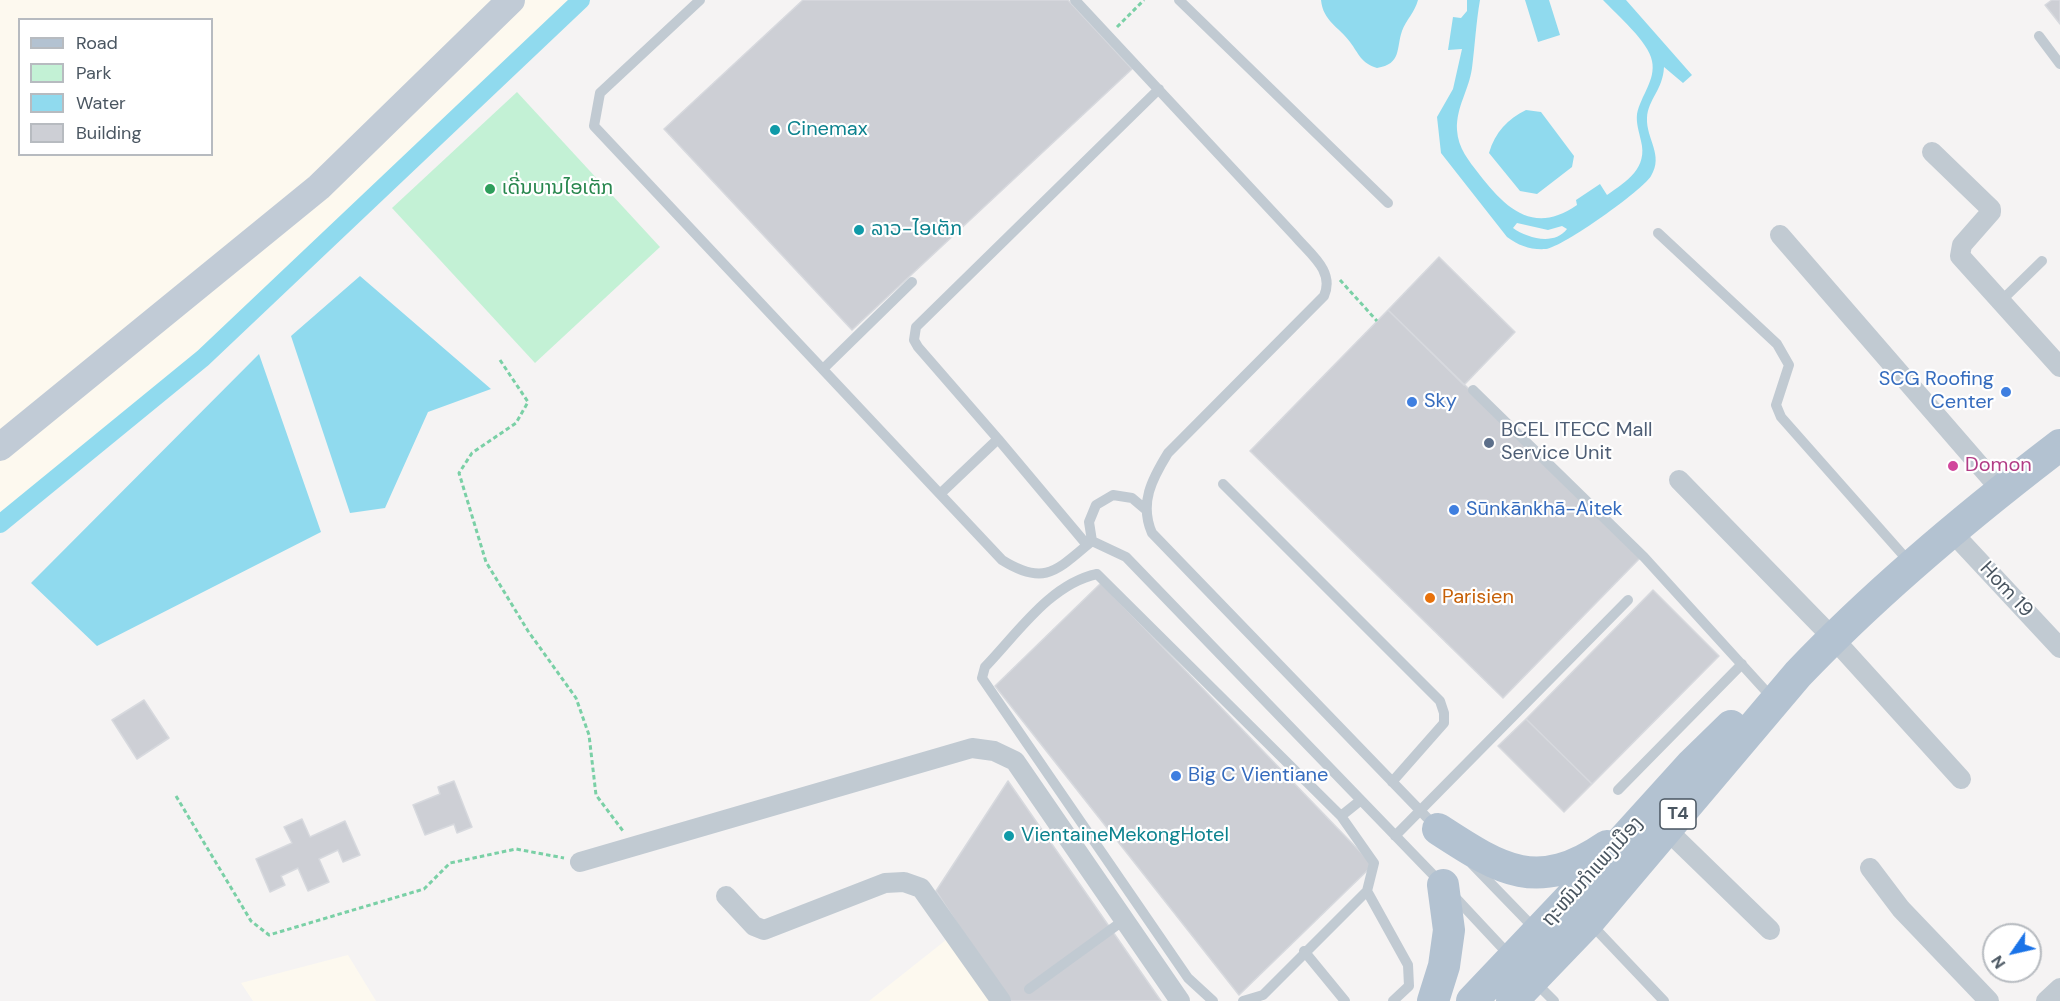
<!DOCTYPE html>
<html>
<head>
<meta charset="utf-8">
<style>
  body { margin:0 }
  #map { position:relative; width:2060px; height:1001px; overflow:hidden; background:#f5f3f3; font-family:"DM Sans",sans-serif }
  canvas { display:block }
  .legend { position:absolute; left:18px; top:18px; width:195px; height:138px; box-sizing:border-box; background:#fff; border:2px solid #b7bbc0; margin:0; padding:8px 10px; list-style:none; font-size:18px; color:#4a5661 }
  .legend li { display:flex; align-items:center; gap:12px; height:30px }
  .legend b { width:30px; border:2px solid #b7bbc0 }
  .north { position:absolute; left:1982px; top:923px; width:60px; height:60px; box-sizing:border-box; background:#fff; border:2px solid #b7bbc0; border-radius:50%; rotate:236deg; font-size:16px; font-weight:700; line-height:24px; text-align:center; color:#4a5661 }
  .north::after { content:''; display:block; margin:auto; width:21px; height:27px; background:#1a73e8; clip-path:polygon(50% 0,100% 100%,50% 72%,0 100%) }
</style>
</head>
<body>
<div id="map">
<canvas width="2060" height="1001"></canvas>
<ul class="legend">
<li><b style="height:8px;background:#b3c2d1"></b>Road</li>
<li><b style="height:16px;background:#c3f1d5"></b>Park</li>
<li><b style="height:16px;background:#90daee"></b>Water</li>
<li><b style="height:16px;background:#cdcfd5"></b>Building</li>
</ul>
<div class="north">N</div>
</div>
<script>
const context = document.querySelector('canvas').getContext('2d');
context.lineJoin = 'round';
function fillPath(path, color) {
  context.fillStyle = color;
  context.fill(path, 'evenodd');
}
function stroke(path, color, width, dash) {
  context.strokeStyle = color;
  context.lineWidth = width;
  context.lineCap = dash ? 'butt' : 'round';
  context.setLineDash(dash || []);
  context.stroke(path);
}
function label(font, color, halo, rows, align = 'center') {
  context.font = font + ' "DM Sans","Noto Sans Lao",sans-serif';
  context.lineWidth = 4.5;
  context.setLineDash([]);
  context.textBaseline = 'middle';
  context.strokeStyle = halo;
  context.fillStyle = color;
  for (const [text, x, y, turn = 0] of rows) {
    context.save();
    context.translate(x, y);
    context.rotate((+turn || 0) * Math.PI / 180);
    context.textAlign = isNaN(turn) ? turn : align;
    if (halo) context.strokeText(text, 0, 0);
    context.fillText(text, 0, 0);
    context.restore();
  }
}
fillPath(new Path2D(`
  M0,0H581L203,358L0,524ZM20,20H212V154H20Z
  M951,936L995,1001H869Z
  M348,955L376,1001H253L241,983Z`), '#fdf9ef');
fillPath(new Path2D(`
  M517,92L660,247L535,363L392,208Z`), '#c3f1d5');
fillPath(new Path2D(`
  M1321,0H1418C1415,12 1406,20 1402,31C1396,48 1402,64 1377,68C1361,63 1359,54 1350,42C1339,27 1323,21 1321,0Z
  M1467,0H1480C1476,23 1475,45 1472,68C1469,90 1456,107 1457,130C1458,148 1469,161 1479,174C1506,209 1534,235 1577,205L1576,200L1600,184L1607,195C1627,181 1648,168 1641,141C1639,131 1636,124 1637,114C1641,95 1656,80 1652,61C1649,42 1616,14 1603,0H1626L1692,75L1683,83L1664,67C1663,90 1648,99 1647,118C1646,139 1664,155 1651,176C1643,190 1563,247 1546,249C1531,250 1519,246 1507,237L1441,153L1437,117L1453,89L1462,49L1448,50L1453,17L1461,18L1467,11ZM1517,223L1548,230L1562,226L1567,229C1554,246 1527,238 1513,228Z
  M1525,0H1549L1560,35L1538,42Z
  M1526,110L1541,112L1574,156L1572,167L1537,194L1520,191L1489,153C1495,132 1508,119 1526,110Z
  M360,276L491,389L428,412L385,508L350,513L291,336Z
  M259,354L321,532L97,646L31,583Z`), '#90daee');
stroke(new Path2D(`
  M0,524L203,358L581,0`), '#90daee', 18);
const building = new Path2D(`
  M803,0H1068L1132,69L852,330L664,129Z
  M2052,0H2060V24L2045,5Z
  M1439,257L1515,332L1464,385L1388,310Z
  M1388,310L1641,557L1503,698L1250,451Z
  M1101,583L1373,865L1239,995L995,686Z
  M1653,590L1719,656L1592,784L1526,719Z
  M144,700L169,738L137,759L112,720Z
  M1526,719L1592,784L1564,812L1498,746Z
  M454,781L472,827L457,833L454,824L425,835L413,805L440,794L438,787Z
  M1008,781L1161,1001H1007L936,891Z
  M302,819L310,837L345,821L360,855L343,862L338,850L319,859L329,882L308,891L298,868L281,876L285,885L270,892L256,859L292,843L284,827Z`);
fillPath(building, '#cdcfd5');
stroke(building, '#d7d9de', 1.5);
stroke(new Path2D(`
  M1117,27L1144,0
  M1340,280L1377,321
  M500,360L528,402L516,423L472,453L459,473L486,562L528,631L576,698L589,735L596,795L623,831
  M176,796L251,921L269,935L424,889L450,863L516,849L564,858`), '#7ad0a6', 3, [4.5, 3]);
stroke(new Path2D(`
  M700,0L600,93L594,126L1002,560C1045,587 1057,570 1092,541
  M1075,0L1295,236C1310,254 1335,271 1324,296L1168,453C1152,479 1139,503 1152,533L1436,827
  M1179,0L1388,203
  M2039,36L2060,64
  M1658,233L1777,344L1789,365L1776,405L1781,417L1911,564
  M2001,301L2042,261
  M823,369L912,282
  M1473,390L1644,557L1774,700
  M998,439L1087,545
  M1223,484L1440,701L1444,713V723L1392,782
  M940,494L998,439L918,347L914,340L916,327L1159,89
  M1092,541L1126,557L1442,884
  M1092,541L1089,522L1096,505L1113,495L1132,498L1145,509
  M1618,790L1742,664
  M1341,816L1361,800
  M1395,836L1628,600
  M1472,864L1536,930
  M1367,891L1408,965L1409,986L1393,1001
  M1453,895L1510,956
  M1590,923L1664,1001
  M1304,951L1345,1001
  M1535,982L1554,1001
  M1029,989L1124,920
  M1213,1001L1188,978L982,678L985,667C1017,634 1050,584 1097,574L1341,816L1374,863L1367,891L1263,995L1243,1001`), '#c1cad2', 10);
stroke(new Path2D(`
  M1932,152L1991,209V212L1962,245L1960,256L2060,367
  M1780,235L2001,490
  M1679,480L1833,638L1961,779
  M1951,531L2060,648
  M1665,828L1770,930
  M580,862L972,748L994,751L1015,761L1180,1001
  M1870,868L1901,909L1989,1001
  M726,896L754,926L764,930L885,883L904,882L921,888L1001,1001
  M2046,1001L2060,988`), '#c1cad2', 20);
stroke(new Path2D(`
  M0,447L319,187L511,0`), '#c1cbd6', 28);
stroke(new Path2D(`
  M1438,829C1501,870 1537,894 1607,846
  M1433,1001L1444,966L1449,930L1443,885
  M1472,1001L1584,883L1691,765L1731,726
  M1512,1001L1589,921L1798,674C1878,590 1967,516 2060,445`), '#b3c2d1', 32);
for (const [x, y, r, color] of [
  [775,130,6,"#0f9aa8"],
  [490,189,6,"#2e9e5b"],
  [859,230,6,"#0f9aa8"],
  [2006,392,6,"#3f7fe0"],
  [1412,402,6,"#3f7fe0"],
  [1489,443,6,"#5c6f8a"],
  [1953,466,6,"#d1479c"],
  [1454,510,6,"#3f7fe0"],
  [1430,598,6,"#e8710a"],
  [1176,776,6,"#3f7fe0"],
  [1009,836,6,"#0f9aa8"]
]) {
  const dot = new Path2D();
  dot.arc(x, y, r, 0, 2 * Math.PI);
  context.fillStyle = color;
  context.fill(dot);
  stroke(dot, '#fff', 2);
}
for (const [x, y, w] of [
  [1678,814,36]
]) {
  const box = new Path2D();
  box.roundRect(x - w / 2, y - 15, w, 30, 4.5);
  context.fillStyle = '#fff';
  context.fill(box);
  stroke(box, '#4a5661', 1.5);
}
label('bold 18px', '#4a5661', null, [
  ["T4",1678,814]
]);
label('20px', '#0d838f', '#fff', [
  ["Cinemax",787,130],
  ["ລາວ-ໄອເຕັກ",871,230],
  ["VientaineMekongHotel",1021,836]
], 'left');
label('20px', '#27864d', '#fff', [
  ["ເດີ່ນບານໄອເຕັກ",502,189]
], 'left');
label('20px', '#366cbe', '#fff', [
  ["SCG Roofing",1994,380,"right"],
  ["Center",1994,403,"right"],
  ["Sky",1424,402],
  ["Sūnkānkhā-Aitek",1466,510],
  ["Big C Vientiane",1188,776]
], 'left');
label('20px', '#4e5e75', '#fff', [
  ["BCEL ITECC Mall",1501,431],
  ["Service Unit",1501,454]
], 'left');
label('20px', '#b23c85', '#fff', [
  ["Domon",1965,466]
], 'left');
label('20px', '#4a5661', '#fff', [
  ["Hom 19",2006,590,47],
  ["ຖະໜົນກຳແພງເມືອງ",1593,872,-48]
]);
label('20px', '#c56008', '#fff', [
  ["Parisien",1442,598]
], 'left');
</script>
</body>
</html>
